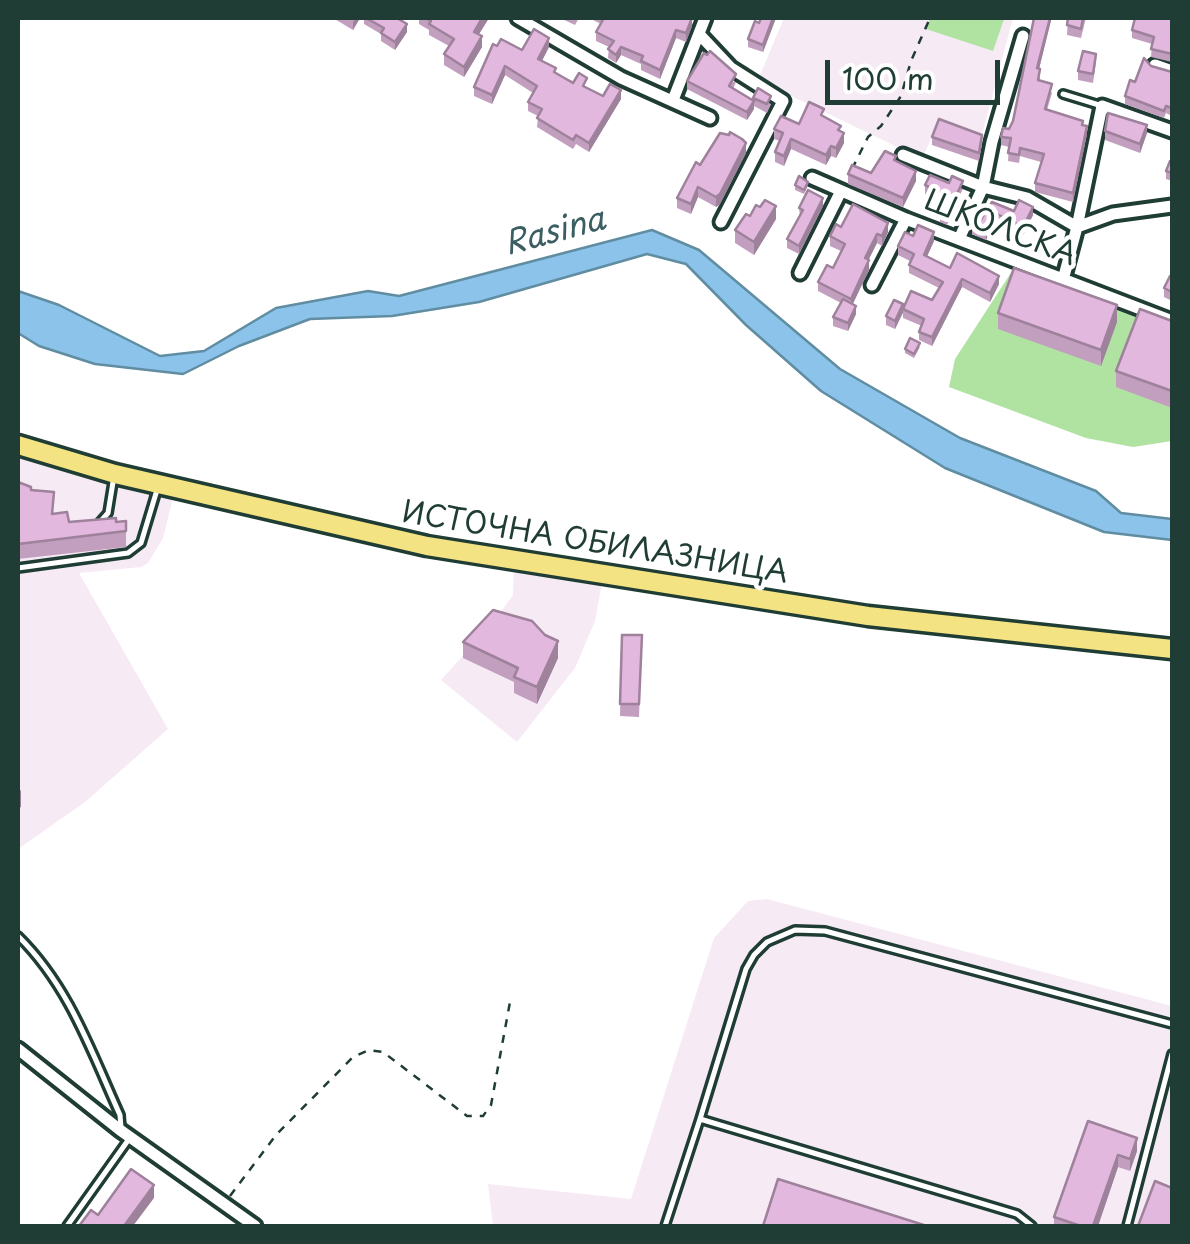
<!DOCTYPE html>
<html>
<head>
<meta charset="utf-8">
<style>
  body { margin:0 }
  #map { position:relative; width:1190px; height:1244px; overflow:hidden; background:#fff; font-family:"Playpen Sans",sans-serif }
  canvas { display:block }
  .frame { position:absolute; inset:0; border:20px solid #1f3d34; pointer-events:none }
  .scale { position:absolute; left:825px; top:60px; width:175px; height:45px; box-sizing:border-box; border:5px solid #1f3d34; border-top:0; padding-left:12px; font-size:30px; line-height:35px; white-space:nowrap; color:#1f3d34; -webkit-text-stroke:8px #fff; paint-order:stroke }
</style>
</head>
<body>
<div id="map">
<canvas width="1190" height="1244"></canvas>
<div class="frame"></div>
<div class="scale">100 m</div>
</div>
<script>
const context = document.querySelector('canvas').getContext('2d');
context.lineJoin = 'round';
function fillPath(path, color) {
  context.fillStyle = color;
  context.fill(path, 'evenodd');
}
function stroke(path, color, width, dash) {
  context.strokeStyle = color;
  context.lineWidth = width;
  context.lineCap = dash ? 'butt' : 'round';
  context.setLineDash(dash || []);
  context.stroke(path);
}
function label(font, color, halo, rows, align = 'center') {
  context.font = font + ' "Playpen Sans",sans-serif';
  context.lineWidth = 9;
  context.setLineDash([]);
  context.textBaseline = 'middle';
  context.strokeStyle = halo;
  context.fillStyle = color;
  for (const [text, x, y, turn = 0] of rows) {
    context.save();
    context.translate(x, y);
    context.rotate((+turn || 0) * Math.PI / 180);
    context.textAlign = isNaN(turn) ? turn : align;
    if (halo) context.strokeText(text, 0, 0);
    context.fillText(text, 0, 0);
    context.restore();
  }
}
fillPath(new Path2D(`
  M784,18H1013L981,139L937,125L922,159L758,80Z
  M18,455L173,498L163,538L148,563L141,567L79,573L168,729L85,802L18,849Z
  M514,567L602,583L595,621L575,668L517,742L441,680L494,621L513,595Z
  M767,899L1172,1006V1226H493L488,1184L631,1199L714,938L748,901Z`), '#f6eaf5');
fillPath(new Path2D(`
  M930,18H1000L1004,19L993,51L926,29Z
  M1014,268L1172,327V441L1133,447L1086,438L949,387L955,359Z`), '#b0e2a2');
const water = new Path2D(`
  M652,230L699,250L840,369L960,438L1096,491L1121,513L1172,519V540L1104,532L945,468L821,391L746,325L686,264L647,254L479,302L392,316L310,319L239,346L183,374L95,364L39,346L18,333V291L59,305L160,356L204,351L276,308L368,291L399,296Z`);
fillPath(water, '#8cc3ea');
stroke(water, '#608da1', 2.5);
const service = new Path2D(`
  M1063,94L1099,105
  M100,522L108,513L114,476
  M18,568L128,553L141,543L157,490
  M18,936C69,986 91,1051 120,1115L121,1128
  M700,1119L746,969L754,955L767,942L795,930L825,931L1172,1024
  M67,1226L129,1139
  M665,1226L700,1119L1017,1214L1032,1226
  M1127,1226L1172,1054`);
const minor = new Path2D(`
  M518,18L621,78L710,118
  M700,35L731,68L783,101L721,222
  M1155,65L1172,71
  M673,100L705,18
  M903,155L983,187L1027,198L1077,227L1102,106L1172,131
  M812,178L906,219L1172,321
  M959,239L983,187L992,142L1023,36
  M800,273L841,191
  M1063,280L1077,227L1113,214L1172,206
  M872,285L906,219
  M18,1049L120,1130L255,1226`);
const primary = new Path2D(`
  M18,445L115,474L427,546L868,616L1172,649`);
stroke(service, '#1f3d34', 12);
stroke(minor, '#1f3d34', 19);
stroke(primary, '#1f3d34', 25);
stroke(new Path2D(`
  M852,169L868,137L881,126L901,96L911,61L930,18
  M230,1196L276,1135L353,1057L369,1050L383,1052L467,1116H483L491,1105L510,1002`), '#1f3d34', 2.5, [8, 8]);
stroke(service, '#fff', 5);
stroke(minor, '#fff', 11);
stroke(primary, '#f4e382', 18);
fillPath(new Path2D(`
  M333,18H360L353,30Z
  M364,18H397L407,32L395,50L381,41V34L364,24Z
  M419,18H489L479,34L482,47L464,77L444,65V54L449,46L429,35V30L419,24Z
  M560,18H579L575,25Z
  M589,18H692V26L686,42L676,38L660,79L641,70V64L621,55L616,63L608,58L609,47L596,41V32L601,24Z
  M776,18L763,52L748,47V39L759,23Z
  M1051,18L1039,69L1040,81L1052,93L1047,110L1083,125L1087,134L1073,202L1035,192V183L1041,162L1020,156L1019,163L1008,161L1009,147L1001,145V137L1009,129Z
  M1068,18H1086L1081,38L1067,35Z
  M1172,18V62L1151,57L1152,44L1132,38V30Z
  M497,46L522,50L549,47L542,61L556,73L603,96L621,99L589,152L576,144L573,149L537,127L538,116L528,111V102L533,93L505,75L492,104L474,96V87Z
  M1096,62L1093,83L1078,80V71Z
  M1151,66L1172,72V116L1166,113L1164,118L1125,104V96L1135,82Z
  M687,81L736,82L733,89L753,101V98L771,104L767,113L754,106V109L747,120L687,89Z
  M824,117L844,143L836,158L831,156L826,165L791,149L784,166L775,162V152L780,141L774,139V129L799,124Z
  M1105,131L1147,133L1140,153L1105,140Z
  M932,137L982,144L979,161L932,145Z
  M746,153L720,204L716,207L698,197L691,214L677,208V198L700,165Z
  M896,161L916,181L903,207L848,184V174L871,173Z
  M1172,162V181L1166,179V171Z
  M795,185L808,186L804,194L795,190Z
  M925,185L963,189L959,197L963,207L958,218L951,216L947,225L940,222V213L944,202L925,194Z
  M992,202L1014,211L1033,215L1023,235L995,221L986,240L972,234V227L980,221Z
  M823,206L799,254L787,248V239L800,216L799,208Z
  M750,216L776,219L754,255L735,243V230Z
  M841,227L888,232L882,246L877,243L868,260L869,270L852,304L856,314L848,331L833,326V317L841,303L818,291V282L833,268L841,251L830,246V236Z
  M913,236L934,241L927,256L950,268L999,284L990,302L962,287L932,346L919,340V332L922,326L903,318V313L895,329L886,325V316L903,309L932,300L939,288L909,273V265L910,261L898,255V246Z
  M1172,277V301L1164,297V288Z
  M998,313L1117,322L1101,366L998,329Z
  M1172,321V408L1116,387V371Z
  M920,347L914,358L905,353V349Z
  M18,482L31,490L53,514L69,522L126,521V547L18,559Z
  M622,635H642L639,717L620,716Z
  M463,642L558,658L537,704L514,693V682L463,658Z
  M1088,1121L1137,1151L1130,1171L1118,1167L1098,1226H1054V1217Z`), '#c29ebf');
fillPath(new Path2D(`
  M356,18H360L353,30V22Z
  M482,18H489L474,42V32Z
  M692,18V26L686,42V33Z
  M773,18H776L763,52V45Z
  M1050,18L1051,21L1037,77V68Z
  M407,24V32L395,50V42Z
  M676,30V38L660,79V70Z
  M482,36V47L464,77V67Z
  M549,38V47L538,68V59Z
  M621,47V55L616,63V55Z
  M505,66V75L492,104V95Z
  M621,90V99L589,152V143Z
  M754,101V109L747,120V112Z
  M1147,125V133L1140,153V144Z
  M1087,126V134L1073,202V193Z
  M844,133V143L836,158V148Z
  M791,139V149L784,166V156Z
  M746,143V153L720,204L716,207V197Z
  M831,146V156L826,165V155Z
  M916,171V181L903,207V198Z
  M698,187V197L691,214V204Z
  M823,198V206L799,254V246Z
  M963,199V207L958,218V210Z
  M776,206V219L754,255V242Z
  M1033,207V215L1023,235V227Z
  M995,213V221L986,240V232Z
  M888,223V232L882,246V236Z
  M934,232V241L924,263V255Z
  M877,234V243L865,267V258Z
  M869,260V270L851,308V299Z
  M999,276V284L990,302V293Z
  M962,279V287L932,346V337Z
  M903,304V312L895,329V321Z
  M1117,305V322L1101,366V350Z
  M856,306V314L848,331V323Z
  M558,641V658L537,704V687Z
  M21,790V807L18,809V792Z
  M1137,1138V1151L1130,1171V1159Z
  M1118,1155V1167L1098,1226H1093Z
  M154,1185V1198L133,1226H124Z`), '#9e819b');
const building = new Path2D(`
  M366,18H397L407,24L395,42L381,33L384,28Z
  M426,18H482L474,32L482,36L464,67L444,54L454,39L429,24L431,21Z
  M604,18H692L686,33L676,30L660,70L641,61L643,56L621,47L616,55L608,49L614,41L596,32Z
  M761,18H773L763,45L748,39L755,21L759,23Z
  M1034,18H1050L1037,68L1040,69L1038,80L1052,84L1045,109L1083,121L1082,125L1087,126L1073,193L1035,183L1044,154L1020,148L1019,155L1008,153L1011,138L1001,137L1003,128L1009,129L1013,121Z
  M1068,18H1083L1081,29L1067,25Z
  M1135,18H1172V54L1151,49L1154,37L1132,30Z
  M534,29L549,38L538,59L556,68L554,72L573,83L579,73L587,78L583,86L603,96L610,84L621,90L589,143L576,135L573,140L537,118L542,109L528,102L537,86L505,66L492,95L474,87L493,44L497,46L501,39L522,50Z
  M710,51L736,74L729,86L754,101L747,112L687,81L704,53L707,55Z
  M1083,51L1096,54L1093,74L1078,71Z
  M1144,58L1151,66L1172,72V108L1166,106L1164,111L1125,96L1130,80L1135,82Z
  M758,88L771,96L767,104L753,98Z
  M809,102L824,109L821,115L841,126L838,130L844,133L836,148L831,146L826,155L791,139L784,156L775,152L783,133L774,129L781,116L799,124Z
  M1108,113L1147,125L1140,144L1105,131Z
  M939,119L982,135L979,153L932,137Z
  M730,132L742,139L746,143L720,194L716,197L698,187L691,204L677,198L696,162L700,165L720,133L729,135Z
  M885,151L896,156L894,160L916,171L903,198L848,174L852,165L871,173Z
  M1170,161L1172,162V173L1166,171Z
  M930,175L949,183L952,176L963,181L956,196L963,199L958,210L951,207L947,216L940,213L947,195L925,185Z
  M799,176L808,182L804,190L795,185Z
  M808,190L823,198L799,246L787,239L803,210L799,208Z
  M765,200L776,206L754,242L735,230L746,214L750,216L756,205L760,207Z
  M1019,200L1033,207L1023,227L995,213L986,232L972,227L975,219L980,221L992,202L1014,211Z
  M853,204L888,223L882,236L877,234L865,258L869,260L851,299L818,282L827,265L833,268L845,244L830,236L836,224L841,227Z
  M918,225L934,232L924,255L950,268L957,253L999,276L990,293L962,279L932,337L919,332L924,319L903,309L911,291L932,300L943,282L909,265L914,254L898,246L905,232L913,236Z
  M1014,268L1117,305L1101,350L998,313Z
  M1170,276L1172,277V292L1164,288Z
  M843,299L856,306L848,323L833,317Z
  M894,300L903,304L895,321L886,316Z
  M1140,309L1172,321V391L1116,371Z
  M910,338L920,343L914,354L905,349Z
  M18,482L31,487V490L54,492L52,514L67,512L69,522L116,518V522L126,521V531L18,544Z
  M493,610L532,621L545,635L558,641L537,687L514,677L518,668L463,642Z
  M622,635H642L639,704H620Z
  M1088,1121L1137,1138L1130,1159L1118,1155L1093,1226H1081L1054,1217Z
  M131,1169L154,1185L124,1226H79L91,1210L98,1215Z
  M778,1179L927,1226H763Z
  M1155,1181L1172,1188V1226H1138Z`);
fillPath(building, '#e2b8de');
stroke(building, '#9e819b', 2.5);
label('30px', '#1f3d34', '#fff', [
  ["ШКОЛСКА",1000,229,21],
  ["ИСТОЧНА ОБИЛАЗНИЦА",595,544,9]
]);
label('italic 32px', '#3a5e62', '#fff', [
  ["Rasina",555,233,-15]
]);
</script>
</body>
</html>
